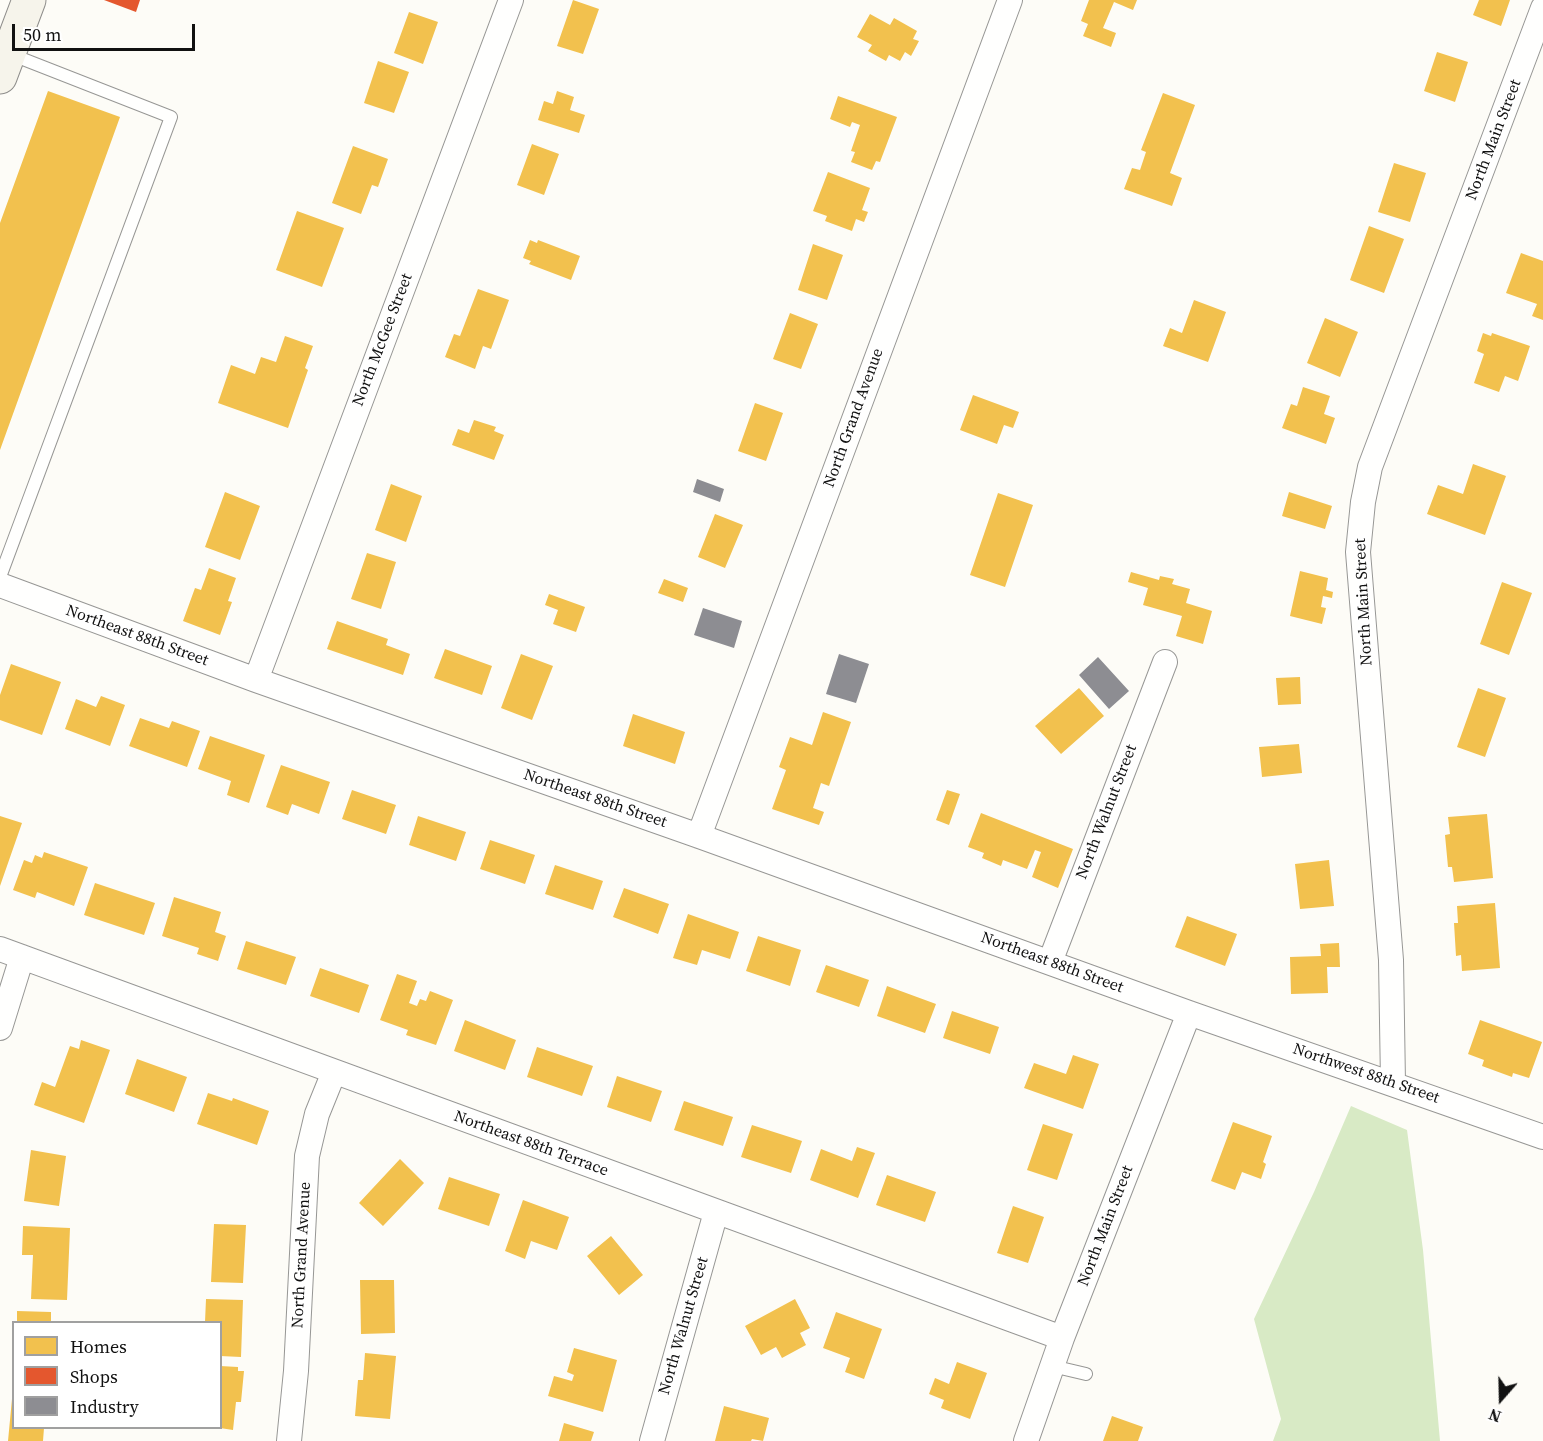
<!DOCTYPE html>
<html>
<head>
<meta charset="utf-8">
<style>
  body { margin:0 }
  #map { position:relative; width:1543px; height:1441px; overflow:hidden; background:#fdfcf7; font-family:"Source Serif 4",serif }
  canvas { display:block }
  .legend { position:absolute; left:12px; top:1321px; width:210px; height:108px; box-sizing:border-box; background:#fff; border:2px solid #a0a0a0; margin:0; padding:8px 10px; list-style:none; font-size:18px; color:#111 }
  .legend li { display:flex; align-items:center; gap:12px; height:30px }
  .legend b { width:30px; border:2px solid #a0a0a0 }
  .north { position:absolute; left:1471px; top:1369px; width:60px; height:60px; -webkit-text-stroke:4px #fff; paint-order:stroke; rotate:200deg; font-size:16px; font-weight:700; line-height:24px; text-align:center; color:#111 }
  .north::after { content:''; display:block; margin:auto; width:21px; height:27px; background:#111; clip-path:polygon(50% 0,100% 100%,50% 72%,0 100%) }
  .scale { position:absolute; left:12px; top:24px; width:183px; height:27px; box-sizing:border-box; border:3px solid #111; border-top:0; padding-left:8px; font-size:18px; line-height:21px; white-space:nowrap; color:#111; -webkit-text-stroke:4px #fff; paint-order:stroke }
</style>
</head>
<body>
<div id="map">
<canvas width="1543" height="1441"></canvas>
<ul class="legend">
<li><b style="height:16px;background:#f2c14e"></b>Homes</li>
<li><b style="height:16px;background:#e4572e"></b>Shops</li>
<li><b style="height:16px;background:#8d8d92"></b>Industry</li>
</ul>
<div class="north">N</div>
<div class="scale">50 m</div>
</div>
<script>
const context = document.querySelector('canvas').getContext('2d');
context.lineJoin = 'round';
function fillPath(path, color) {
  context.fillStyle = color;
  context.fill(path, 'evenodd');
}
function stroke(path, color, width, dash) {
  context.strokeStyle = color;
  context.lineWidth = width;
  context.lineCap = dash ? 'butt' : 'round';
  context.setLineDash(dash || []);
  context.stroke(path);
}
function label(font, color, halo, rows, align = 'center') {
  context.font = font + ' "Source Serif 4",serif';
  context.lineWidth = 6;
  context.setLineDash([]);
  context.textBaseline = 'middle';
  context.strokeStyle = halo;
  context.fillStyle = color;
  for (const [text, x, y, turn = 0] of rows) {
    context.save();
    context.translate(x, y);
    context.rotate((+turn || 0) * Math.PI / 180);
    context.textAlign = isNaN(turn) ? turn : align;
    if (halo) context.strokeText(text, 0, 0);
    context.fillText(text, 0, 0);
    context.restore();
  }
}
fillPath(new Path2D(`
  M1351,1106L1407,1130L1423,1250L1440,1441H1273L1281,1419L1254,1319L1314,1192Z`), '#d8eac5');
fillPath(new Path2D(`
  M573,0L599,9L583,54L557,46Z
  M1089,0H1137L1133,10L1114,2L1103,28L1116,33L1111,47L1083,36L1088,24L1081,21Z
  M1479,0H1510L1501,26L1473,15Z
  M409,12L438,22L423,64L394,53Z
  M870,14L890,25L894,18L917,31L913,39L919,41L911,56L905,52L900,61L889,55L886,61L868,51L872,45L857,37Z
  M1437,52L1468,62L1455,102L1424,91Z
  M378,61L409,72L394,113L364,103Z
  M48,91L120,117L0,450V223Z
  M557,91L574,97L570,110L585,115L579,133L538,120L544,101L553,104Z
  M1163,93L1195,105L1170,173L1182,178L1172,206L1124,189L1132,168L1140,170L1146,152L1141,150Z
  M838,96L897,117L880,162L876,161L872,170L851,162L855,152L851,151L860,125L852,122L850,127L830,119Z
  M532,144L559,154L544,195L517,185Z
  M353,146L388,159L378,187L372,185L361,214L332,203Z
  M1394,163L1426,173L1410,222L1378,212Z
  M828,172L870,188L862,210L868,212L864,222L856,219L852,231L825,221L827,216L813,211Z
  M297,211L344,228L322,287L276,270Z
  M1369,226L1404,239L1384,293L1350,280Z
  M530,240L537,243L538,240L580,256L571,280L529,264L531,261L523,258Z
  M813,244L843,255L827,300L798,290Z
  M1521,253L1543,261V320L1532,316L1537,304L1506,293Z
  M478,289L509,300L491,349L483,346L475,369L445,357L454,334L460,336Z
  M1194,300L1226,312L1208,362L1163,346L1170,328L1182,333Z
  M790,313L818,324L801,369L773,359Z
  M1325,318L1358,332L1340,377L1307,363Z
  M1483,333L1491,336L1492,333L1530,346L1518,381L1505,376L1499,392L1474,383L1484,354L1477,351Z
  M285,336L313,346L305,368L308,370L288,428L218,403L231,365L255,374L261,357L276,362Z
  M1303,387L1330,396L1324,414L1335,418L1326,444L1282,428L1291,404L1297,406Z
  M973,395L1019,412L1013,428L1004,425L997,444L960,430Z
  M755,403L783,413L766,461L738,451Z
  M474,420L496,427L494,431L504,435L494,460L452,445L458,429L469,433Z
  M1473,464L1506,476L1485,535L1427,514L1438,485L1463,494Z
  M391,484L422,496L406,542L375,530Z
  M225,492L260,506L240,560L205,547Z
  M1289,492L1332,506L1325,529L1282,516Z
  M998,493L1033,505L1005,587L970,575Z
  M715,514L743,525L725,568L698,557Z
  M367,553L396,562L381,609L351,599Z
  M209,568L236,578L228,601L232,602L220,635L183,621L195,588L201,590Z
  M1300,571L1328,578L1326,590L1333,592L1332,598L1323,596L1321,607L1326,608L1322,624L1290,616Z
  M1131,572L1159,580L1160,576L1174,579L1172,584L1190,589L1186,603L1212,611L1203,644L1176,636L1182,616L1143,605L1148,588L1128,582Z
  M664,579L688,588L683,602L658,593Z
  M1502,582L1532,593L1509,655L1480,644Z
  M549,594L585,607L576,632L553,624L558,610L545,605Z
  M337,621L388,639L386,645L410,654L403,675L327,649Z
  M445,649L492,666L482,695L434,678Z
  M521,654L553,666L532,720L501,708Z
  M11,664L61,682L42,735L0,720V695Z
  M1300,677L1301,704L1278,705L1276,678Z
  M1079,688L1104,716L1061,754L1035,726Z
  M1478,688L1506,698L1485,757L1457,747Z
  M101,696L125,705L110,746L65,729L76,699L96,707Z
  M823,712L851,722L829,786L821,783L813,808L824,812L819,825L772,809L786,770L779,767L790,737L812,745Z
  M633,714L685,732L675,764L623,746Z
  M140,718L169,728L172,721L200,731L187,767L129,746Z
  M210,736L265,755L249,803L227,795L231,781L198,769Z
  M1299,744L1302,773L1262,777L1259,747Z
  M281,765L330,782L319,814L292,804L288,815L266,807Z
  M352,790L396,805L386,834L342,819Z
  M947,790L960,794L949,825L936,820Z
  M981,813L1073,849L1058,888L1032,877L1041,852L1035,850L1027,869L1003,860L1001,866L982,858L984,853L968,847Z
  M1487,814L1493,878L1454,882L1452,867H1448L1445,835L1450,834L1448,817Z
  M0,816L22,823L0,886Z
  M418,816L466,832L456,861L409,845Z
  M490,840L535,855L525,884L480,869Z
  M44,852L88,867L74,906L37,892L35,898L13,890L24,860L32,863L35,855L42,858Z
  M1329,860L1334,906L1300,909L1295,864Z
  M555,865L603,881L593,910L545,894Z
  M95,883L155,903L144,935L84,915Z
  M624,888L669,904L658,934L613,917Z
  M174,897L221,912L215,932L226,936L218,961L197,954L199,948L162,936Z
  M1495,903L1500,968L1462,971L1461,955L1456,956L1454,923H1458L1457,906Z
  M688,914L739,932L730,959L702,950L697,965L673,958Z
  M1187,916L1237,934L1225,966L1175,947Z
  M758,936L801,950L790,986L746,971Z
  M246,941L296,957L286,985L237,969Z
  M1339,943L1340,967H1327L1328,993L1291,994L1290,957L1321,956L1320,944Z
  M826,965L869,980L859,1007L816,992Z
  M320,968L369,985L359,1013L310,996Z
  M397,974L417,981L409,1003L417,1006L420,999L426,1001L430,991L453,1000L436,1045L406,1035L408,1030L380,1020Z
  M887,986L936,1004L925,1033L877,1016Z
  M952,1011L999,1027L990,1054L943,1038Z
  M465,1020L516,1040L505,1070L454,1051Z
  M1480,1020L1542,1042L1529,1078L1513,1073L1512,1077L1482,1066L1484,1060L1468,1054Z
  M81,1040L110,1050L84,1123L34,1105L42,1082L55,1087L70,1046L79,1049Z
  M537,1047L593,1066L582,1096L527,1077Z
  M1073,1055L1099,1064L1083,1109L1024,1088L1034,1063L1066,1074Z
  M137,1059L187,1077L174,1112L125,1094Z
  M617,1076L662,1091L651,1122L607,1107Z
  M208,1093L232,1101L233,1098L269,1111L257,1145L197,1124Z
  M684,1101L733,1117L723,1146L674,1130Z
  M1233,1122L1272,1136L1263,1162L1266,1164L1261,1179L1242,1172L1235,1190L1211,1181Z
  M1043,1124L1073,1134L1057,1180L1027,1170Z
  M752,1125L802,1141L791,1173L741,1157Z
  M857,1147L875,1153L858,1198L810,1180L821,1149L852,1161Z
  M31,1150L66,1156L59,1206L24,1201Z
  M400,1159L424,1183L383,1226L359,1203Z
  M887,1175L936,1192L925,1222L876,1205Z
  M449,1177L500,1194L489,1226L438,1209Z
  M523,1200L569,1217L557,1250L531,1241L525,1259L505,1251Z
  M1013,1206L1044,1217L1028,1263L997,1253Z
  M214,1224L246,1225L243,1283L211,1282Z
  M23,1226L70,1228L67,1300L31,1299L33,1255H22Z
  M611,1236L643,1275L619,1295L587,1256Z
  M360,1280H394L395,1333L361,1334Z
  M206,1299L243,1300L241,1357L220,1356V1322H205Z
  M795,1299L810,1328L800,1333L806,1345L782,1358L776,1347L761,1355L745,1326Z
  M17,1311L51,1312V1322H17Z
  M836,1312L882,1329L864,1379L845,1372L850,1358L823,1348Z
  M574,1348L617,1360L603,1412L548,1396L554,1376L572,1381L574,1375L567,1372Z
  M365,1353L396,1356L390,1419L355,1416L358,1380H363Z
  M957,1362L987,1373L970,1419L941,1408L944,1400L929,1394L935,1378L949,1384Z
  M220,1366L238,1367V1371H244L241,1402H236L233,1430L220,1428Z
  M12,1399H14V1428H44L43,1441H8Z
  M724,1406L769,1418L763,1441L752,1439L751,1441H715Z
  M1112,1416L1143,1427L1138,1441H1103Z
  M564,1423L594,1432L591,1441H559Z`), '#f2c14e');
fillPath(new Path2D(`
  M104,0H140L136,12Z`), '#e4572e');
fillPath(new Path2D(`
  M697,479L724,489L720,502L693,492Z
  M703,608L742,621L734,648L694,635Z
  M839,654L869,664L856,703L826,694Z
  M1098,657L1129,691L1109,709L1079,675Z`), '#8d8d92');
const lane = new Path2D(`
  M0,577L171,117L10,54
  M1052,1366L1086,1374`);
const street = new Path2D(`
  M0,585L256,680L699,836L1189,1013L1543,1137
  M256,680L511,0
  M699,836L1010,0
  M0,949L1062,1338
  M1050,962L1165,662
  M0,1028L22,957
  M1393,1083L1391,960L1358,552L1363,502L1370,467L1543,8
  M289,1441L296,1371L307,1156L317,1114L334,1072
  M652,1441L716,1212
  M1026,1441L1062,1338L1189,1013`);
const secondary = new Path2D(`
  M0,77L29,0`);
stroke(lane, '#979795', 14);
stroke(street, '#979795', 26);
stroke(secondary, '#8e8d8b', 35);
stroke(lane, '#fffffe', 12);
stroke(street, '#fffffe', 24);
stroke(secondary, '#f6f4eb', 33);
label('16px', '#111', '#fff', [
  ["North Main Street",1494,140,-69],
  ["North McGee Street",383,340,-69],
  ["North Grand Avenue",854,418,-70],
  ["North Main Street",1364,602,-93],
  ["Northeast 88th Street",137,636,20],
  ["Northeast 88th Street",595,799,19],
  ["North Walnut Street",1107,812,-69],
  ["Northeast 88th Street",1052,963,20],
  ["Northwest 88th Street",1366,1074,19],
  ["Northeast 88th Terrace",531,1144,20],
  ["North Main Street",1106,1226,-69],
  ["North Grand Avenue",302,1255,-87],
  ["North Walnut Street",684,1326,-74]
]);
</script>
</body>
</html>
